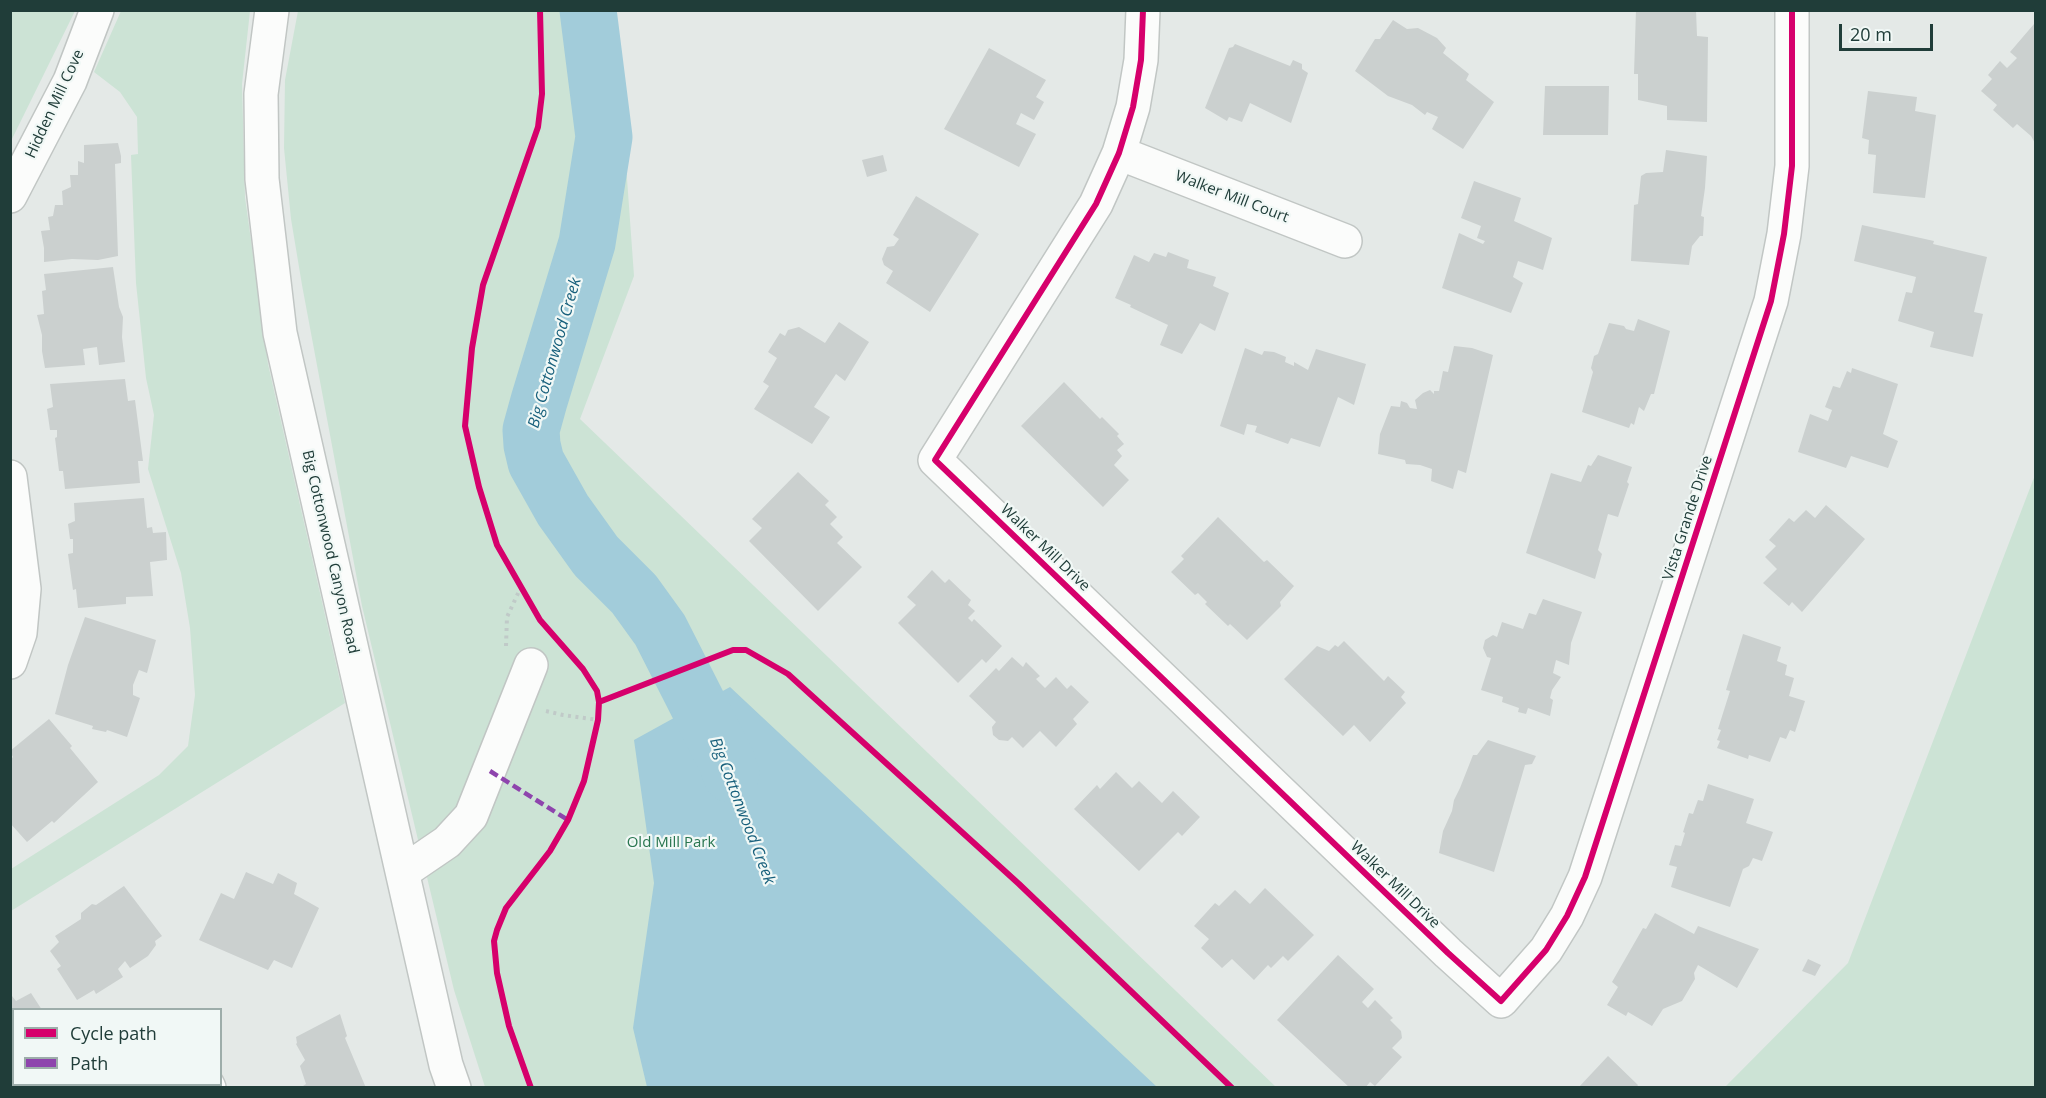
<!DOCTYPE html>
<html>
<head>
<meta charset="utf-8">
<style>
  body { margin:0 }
  #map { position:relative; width:2046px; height:1098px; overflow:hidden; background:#e4e9e7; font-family:"Open Sans",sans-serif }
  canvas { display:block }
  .frame { position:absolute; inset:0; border:12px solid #203d39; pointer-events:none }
  .legend { position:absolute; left:12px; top:1008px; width:210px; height:78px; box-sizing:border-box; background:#f1f8f6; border:2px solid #9dadaa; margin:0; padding:8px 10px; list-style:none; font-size:18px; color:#203d39 }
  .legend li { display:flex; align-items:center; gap:12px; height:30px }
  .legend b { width:30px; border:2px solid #9dadaa }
  .scale { position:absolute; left:1839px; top:24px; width:94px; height:27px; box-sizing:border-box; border:3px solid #203d39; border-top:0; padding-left:8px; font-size:18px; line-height:21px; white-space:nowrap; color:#203d39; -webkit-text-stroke:4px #f1f8f6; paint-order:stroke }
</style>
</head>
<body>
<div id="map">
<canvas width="2046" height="1098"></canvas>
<div class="frame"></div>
<ul class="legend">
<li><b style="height:8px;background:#d6006c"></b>Cycle path</li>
<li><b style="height:8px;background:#8e44ad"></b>Path</li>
</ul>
<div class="scale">20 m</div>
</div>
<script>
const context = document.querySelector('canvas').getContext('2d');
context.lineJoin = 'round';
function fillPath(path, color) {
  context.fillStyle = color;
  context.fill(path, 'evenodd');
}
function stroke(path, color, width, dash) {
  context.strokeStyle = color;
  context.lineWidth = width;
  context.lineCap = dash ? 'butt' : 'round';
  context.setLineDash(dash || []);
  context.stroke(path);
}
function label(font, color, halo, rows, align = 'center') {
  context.font = font + ' "Open Sans",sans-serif';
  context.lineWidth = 4.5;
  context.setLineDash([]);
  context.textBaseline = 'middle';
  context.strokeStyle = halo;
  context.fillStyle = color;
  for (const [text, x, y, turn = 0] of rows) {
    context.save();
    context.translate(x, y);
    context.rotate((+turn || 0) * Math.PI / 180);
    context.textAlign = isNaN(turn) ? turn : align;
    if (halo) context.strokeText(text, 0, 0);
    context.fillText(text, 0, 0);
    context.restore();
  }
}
fillPath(new Path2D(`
  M11,10L75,11L11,141L10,11Z
  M121,11H250L242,84L245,197L268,364L345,703L11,911V869L159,775L188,746L195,695L190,628L181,573L148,469L154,415L146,378L136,283L131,155L138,154L137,117L120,92L94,72Z
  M298,11H615L634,276L580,419L1276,1087H485L454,990L362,606L302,285L291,219L284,148L285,80Z
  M2035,475V1087H1725L1848,963Z`), '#cce3d5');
fillPath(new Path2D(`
  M730,687L1157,1087H647L633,1028L654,883L634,740Z`), '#a2ccda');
stroke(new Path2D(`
  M588,10L604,137L587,243L539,401L531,430L532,445L536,462L563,510L596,556L634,594L660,630L726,760L731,774`), '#a2ccda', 57);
fillPath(new Path2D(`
  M1636,10H1696L1697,36L1708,37L1707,122L1667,120V106L1638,100V74H1634Z
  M1393,20L1407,29L1418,28L1437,38L1446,48L1443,53L1469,74L1466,80L1494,102L1463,149L1432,129L1438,117L1427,112L1425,115L1412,105L1388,96L1355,71L1375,39H1380Z
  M2034,24L2036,25V145L2031,136L2017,124L2013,128L1993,110L1997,105L1981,91L1992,79L1988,75L2000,61L2007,68L2017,58L2010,52Z
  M1235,44L1290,66L1293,60L1302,64V69L1308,73L1291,123L1250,103L1242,122L1229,117L1227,121L1205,108L1229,48L1233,47Z
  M989,48L1046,80L1036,97L1044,102L1034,120L1021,113L1016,124L1036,134L1019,167L944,129Z
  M1545,86H1609L1608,135H1543Z
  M1868,91L1917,97L1915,111L1936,115L1925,198L1873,193L1876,155L1868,154L1869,140L1862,138Z
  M118,143L121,156V163L115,164L118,256L98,260L72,259L44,262V248L41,231L50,230L48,217L53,216L55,205H63L62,191L71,187L70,175H78V161L84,163V145Z
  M1666,150L1707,156L1705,188L1701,216L1704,217L1703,236H1700L1692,246L1689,265L1631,261L1634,205L1638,204L1641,176L1646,173L1663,172Z
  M883,155L887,171L867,177L862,160Z
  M1474,181L1521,198L1514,221L1552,238L1543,270L1518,261L1513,277L1523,283L1511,313L1442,288L1459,233L1483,244L1485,241L1477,238L1481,226L1461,218Z
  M916,196L979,234L930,312L886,283L893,271L884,265L882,259L887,247L894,246L899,239L893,235Z
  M1862,225L1934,241L1933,244L1987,257L1974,312L1983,314L1973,357L1930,347L1934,332L1898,321L1906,292L1912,293L1916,277L1854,261Z
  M1168,252L1189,260L1187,268L1216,277L1213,286L1229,293L1215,331L1200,323L1182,354L1160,345L1168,325L1130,307L1131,305L1115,298L1134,255L1149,262L1154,253L1166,257Z
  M113,267L119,307L123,317L122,337L125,362L99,365L97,347L83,349L85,365L45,368L42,351V335L37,315L44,314L42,291L46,290L44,274Z
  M1638,319L1670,331L1654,394H1651L1644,411L1639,407L1634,425L1631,423L1629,428L1582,412L1593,372L1591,368L1594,356L1598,354L1609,323L1624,326L1626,329L1634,331Z
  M839,322L869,342L845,381L836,374L814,407L830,417L812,444L754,409L769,386L763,382L777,358L768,352L780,333L785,336L788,330L799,327L825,343Z
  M1454,346L1472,348L1493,355L1466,473L1458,470L1453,489L1431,481L1432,469L1420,465L1406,464L1405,460L1378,454L1380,434L1391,406L1400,407L1401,401L1407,403L1410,408L1417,409L1415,400L1423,393L1430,390L1434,394V391H1439L1443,371L1448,372Z
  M1245,348L1262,355L1264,351L1274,352L1286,357L1285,362L1294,366V362L1308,370L1316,349L1366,364L1354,405L1338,397L1320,447L1291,438L1288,444L1255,432L1257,426L1247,424L1244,435L1220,426Z
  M1852,368L1898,384L1883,434L1898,441L1888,468L1851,456L1846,468L1798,452L1810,414L1828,421L1832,410L1825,407L1833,386L1840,388L1847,371L1851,373Z
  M125,379L128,401L135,400L143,461H138L140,483L65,489L63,471H59L55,438L57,437V430H50L47,409L53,407L50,384Z
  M1064,382L1100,419L1102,417L1119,434L1117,436L1124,444L1117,450L1122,456L1114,465L1129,480L1103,507L1021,426Z
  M1598,455L1632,467L1627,482L1629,484L1618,517L1608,514L1598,550L1602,554L1595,579L1526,553L1551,473L1581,482L1588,465L1591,466Z
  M798,472L829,501L825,505L837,517L830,524L843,537L837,543L862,567L818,611L749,541L762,528L752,519Z
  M144,498L147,528L152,527L153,533L166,532L167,560L150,562L153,596L126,597V604L78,608L76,589L73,590L68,554L73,553V539H70L68,524L75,521L74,503Z
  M1826,505L1865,539L1802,612L1792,602L1789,606L1763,583L1777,569L1765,557L1776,546L1769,540L1789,518L1794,522L1806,510L1815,518Z
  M1218,517L1264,562L1267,560L1294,586L1280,602L1281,606L1247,640L1230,624L1228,626L1205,604L1207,602L1198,593L1195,595L1171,572L1184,559L1181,556Z
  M932,570L945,583L949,579L971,600L968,605L975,611L968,618L972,622L974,619L1002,646L986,663L982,659L958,683L898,623L916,605L907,597Z
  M1543,599L1582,612L1571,643L1569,665L1556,660L1553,673L1561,677L1552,690L1550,698L1553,700L1550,716L1528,708L1526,714L1518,712L1519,708L1502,702L1503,697L1481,690L1491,658L1487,657L1483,648L1485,640L1493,635L1497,637L1502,622L1523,629L1529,613L1536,615Z
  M85,617L156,640L147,673L139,670L133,685V695L140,698L127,737L107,730L106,732L92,729L93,726L55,714L68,665Z
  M1743,634L1781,647L1777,661L1787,665L1785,675L1794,678L1789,696L1805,701L1795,732L1790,730L1786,739L1780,737L1770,762L1749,755L1748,759L1717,748L1720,741L1717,740L1721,730L1718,729L1730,691L1726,690Z
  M1344,641L1384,681L1388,676L1405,692L1401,697L1406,703L1370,742L1354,725L1343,736L1284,679L1317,646L1329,651L1335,645L1338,647Z
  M1012,657L1023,667L1026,662L1040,676L1036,679L1045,688L1056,677L1067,689L1071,685L1089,702L1073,719L1077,724L1056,747L1040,731L1023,748L1012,737L1008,741L999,740L993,735L992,727L996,722L969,696L996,668L999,671Z
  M49,719L72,746L70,748L98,782L54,823L52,821L27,842L10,823V760L13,757L10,751Z
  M1488,740L1536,756L1532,764L1525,765L1494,872L1439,853L1443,831L1452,811L1454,800L1460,788L1473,755H1477Z
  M1116,772L1132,788L1139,781L1162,803L1173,791L1200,817L1182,836L1178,832L1139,871L1074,809L1097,785L1100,789Z
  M1708,784L1754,799L1746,823L1773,832L1762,861L1753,858L1749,866L1743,869L1730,907L1671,887L1677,867L1669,865L1675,845L1681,846L1685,833L1683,832L1689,813L1693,814L1698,800L1703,801Z
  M246,872L273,884L278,873L297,883L294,894L319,908L292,968L274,960L268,970L199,940L221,893L234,899Z
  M124,886L162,936L155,941L156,945L148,956L130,968L125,961L118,969L123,977L96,994L94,990L77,1000L57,969L61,966L50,951L59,942L55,936L81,919V913L92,904L96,905Z
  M1265,888L1314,935L1288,961L1283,956L1271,968L1268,965L1254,980L1232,959L1222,968L1201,948L1209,939L1194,926L1215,903L1219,906L1235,890L1250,904Z
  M1655,913L1694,934L1698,926L1759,949L1737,988L1698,965L1694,973L1695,979L1682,1001L1663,1009L1652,1026L1628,1012L1626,1016L1607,1005L1618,987L1612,982L1643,928L1646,929Z
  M1338,955L1374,989L1362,1002L1368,1008L1375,1000L1393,1018L1390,1020L1401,1031L1402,1038L1392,1048L1402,1057L1375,1086L1370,1082L1365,1088H1350L1277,1020Z
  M1808,959L1821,965L1815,976L1802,971Z
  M31,993L42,1010H14V1084L10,1086V997L12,996L16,1001Z
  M340,1014L347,1036L345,1038L366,1088H300L306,1084L300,1066L305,1060L296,1044L297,1043L296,1037Z
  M1608,1056L1638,1085L1636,1088H1578Z`), '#cbd0cf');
const minor = new Path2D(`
  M272,10L261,94L262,179L280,333L446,1065L454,1088
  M1143,10L1141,60L1133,107L1119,153L1096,204L935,460L1448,953L1501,1001L1546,950L1567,916L1585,877L1771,301L1784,234L1792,166V10
  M1119,153L1345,241
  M10,196L70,81L97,10
  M10,477L24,589L20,633L10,662
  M403,872L447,842L471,816L531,665
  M207,1084L209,1088
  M147,1088L152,1084`);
stroke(minor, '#c1c6c4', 36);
stroke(new Path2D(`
  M506,646L507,617L521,587
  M546,711L563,715L598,720`), '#c0cac8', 4, [3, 4.5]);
stroke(minor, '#fbfcfb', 33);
stroke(new Path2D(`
  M490,771L568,820`), '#8e44ad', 4.5, [9, 4.5]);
stroke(new Path2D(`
  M1143,10L1141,60L1133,107L1119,153L1096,204L935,460L1448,953L1501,1001L1546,950L1567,916L1585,877L1771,301L1784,234L1792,166V10
  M599,702L733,650H746L788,674L1019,884L1232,1088
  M531,1088L509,1026L497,973L494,941L497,930L506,908L550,851L568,820L584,781L598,720L599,702L597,691L583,669L540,620L497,545L479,487L465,426L472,348L483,285L538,127L542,94L540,10`), '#d6006c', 6);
label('15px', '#203d39', '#f1f8f6', [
  ["Hidden Mill Cove",55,104,-65],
  ["Walker Mill Court",1232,197,21],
  ["Vista Grande Drive",1688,518,-72],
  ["Walker Mill Drive",1045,548,44],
  ["Big Cottonwood Canyon Road",330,552,77],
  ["Walker Mill Drive",1395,885,44]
]);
label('15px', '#297650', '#f1f8f6', [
  ["Old Mill Park",671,843]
]);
label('italic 16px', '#18607c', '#f1f8f6', [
  ["Big Cottonwood Creek",555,353,-74],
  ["Big Cottonwood Creek",742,811,69]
]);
</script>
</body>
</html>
